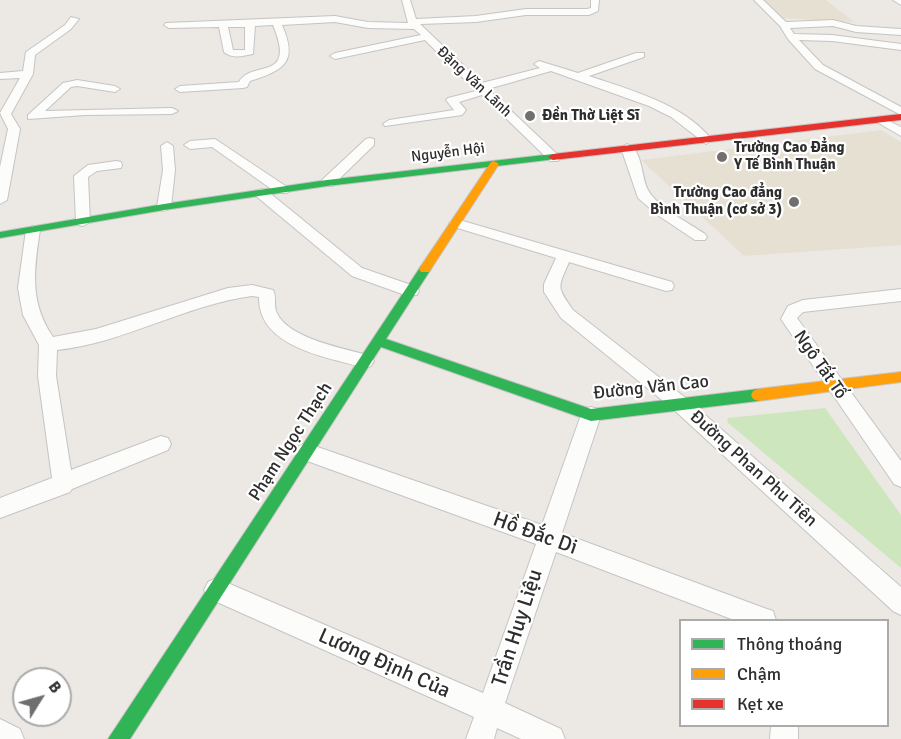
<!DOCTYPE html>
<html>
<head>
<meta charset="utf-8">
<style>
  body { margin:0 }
  #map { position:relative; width:901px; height:739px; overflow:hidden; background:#ece8e4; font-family:Signika,sans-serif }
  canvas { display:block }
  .legend { position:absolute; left:679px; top:619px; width:210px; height:108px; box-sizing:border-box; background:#fff; border:2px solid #ababab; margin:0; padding:8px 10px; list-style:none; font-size:18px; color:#2e2e2e }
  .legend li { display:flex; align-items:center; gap:12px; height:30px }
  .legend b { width:30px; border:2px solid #ababab }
  .north { position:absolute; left:12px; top:667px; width:60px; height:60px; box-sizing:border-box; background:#fff; border:2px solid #ababab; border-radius:50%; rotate:53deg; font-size:16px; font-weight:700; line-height:24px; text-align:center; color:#2e2e2e }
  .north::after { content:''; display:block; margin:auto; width:21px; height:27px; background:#706f6e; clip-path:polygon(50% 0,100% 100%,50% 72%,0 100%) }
</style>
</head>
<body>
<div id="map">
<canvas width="901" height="739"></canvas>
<ul class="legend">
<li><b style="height:8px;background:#30b455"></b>Thông thoáng</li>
<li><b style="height:8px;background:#ff9f0a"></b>Chậm</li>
<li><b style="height:8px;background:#e5322d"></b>Kẹt xe</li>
</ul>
<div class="north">B</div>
</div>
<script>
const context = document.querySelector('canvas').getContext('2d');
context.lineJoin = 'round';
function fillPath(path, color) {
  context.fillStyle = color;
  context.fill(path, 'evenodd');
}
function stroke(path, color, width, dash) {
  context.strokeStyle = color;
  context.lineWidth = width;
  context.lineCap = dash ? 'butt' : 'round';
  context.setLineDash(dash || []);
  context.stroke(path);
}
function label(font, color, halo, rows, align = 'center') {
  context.font = font + ' Signika,sans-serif';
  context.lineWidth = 4.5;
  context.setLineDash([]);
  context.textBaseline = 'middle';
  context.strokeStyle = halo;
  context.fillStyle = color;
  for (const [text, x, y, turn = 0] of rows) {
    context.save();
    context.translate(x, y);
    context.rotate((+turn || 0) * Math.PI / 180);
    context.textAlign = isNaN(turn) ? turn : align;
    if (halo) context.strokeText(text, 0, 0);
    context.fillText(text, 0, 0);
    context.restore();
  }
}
fillPath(new Path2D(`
  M761,0H826L854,22L781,18Z
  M881,130L901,142V245L744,256L641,160Z`), '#e6e0d3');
fillPath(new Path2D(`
  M825,408L901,515V568L727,422L728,418Z`), '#cee6be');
const street = new Path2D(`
  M402,0H410L416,19L476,16L526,9H587L591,8V0H599L598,11L589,15H526L476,22L420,24L482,83L540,68L534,64L539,61L578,73L636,53H644V57L589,76C630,90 684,104 712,140L706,144L671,117L649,106L551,71L488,89L558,155L560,158L558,161H550L482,95L459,102L466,110L462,115L385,126L383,124L389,120L454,110L446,100L448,98L476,91L425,40L335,59L330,56L335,53L421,35L414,29L368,28L335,22L282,25C298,62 285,70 250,81L247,87L243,88L180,92L175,89L180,86L239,82C252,59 297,83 273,25L255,26L253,54C243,56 232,59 224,52L219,27L169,28L164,25L166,23L335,16L368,22L408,23ZM228,27H245V50H233Z
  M754,0H763L786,22L833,20L856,26L901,29V35L856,32L833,26L790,28L794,34L832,35L901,44V50L832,41L799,40L823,65L901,107V115L815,69L788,39L780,26Z
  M893,0H901V5Z
  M71,17L79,19L71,29L35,55L33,74L11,114L20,129L7,200L0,204V167L8,129L0,113L20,78L0,79V73L23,71L26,52L65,25Z
  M77,80L115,86L120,89L115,92L77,86L71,87L45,111L172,108L178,111L172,114L85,115L28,119V115L63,83Z
  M881,117L901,127V136L877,122V118Z
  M370,138L374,139V145L332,186H322L320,183L322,180L366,139Z
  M215,139L287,187L289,190L287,193H277L212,147L190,149L184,145L190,141Z
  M167,142L173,146L175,170L171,207L164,211L157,207L163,170L161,146Z
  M627,144C643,149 641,178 648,190C657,207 689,223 705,234L707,237L705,240H695L659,216L638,198L621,148Z
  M116,161L121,162L122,165L121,168L97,171L88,177L90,222L83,226L78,225L76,222L74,176L88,165Z
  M261,189L266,190L362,268L417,287L419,291L417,295H405L352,276L256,196L254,193Z
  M456,219L672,282L674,286L672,290L666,291L569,262C558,288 556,286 573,310L687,399L901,587V615L893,611L673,409L561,318L544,292V284L556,258L451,226L449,223Z
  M33,226L40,230C34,269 29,302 53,337L96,329L228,288L252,285L273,290C277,297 273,306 277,313C288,339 347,349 371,356L374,361L371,366L365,368C328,357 258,348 259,297L252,296C185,305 124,343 57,350L56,376L71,470L161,436L168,438L171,444L168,450L72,489L70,492L0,518V498L52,478L38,376L39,345L23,315L18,288L26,230Z
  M901,289V301L803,312L797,318L901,461V487L894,484L781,319L788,306L803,300Z
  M591,407L598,409L601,415L562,533L764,608L773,611L776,620H734L556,552L505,703L561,729L565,739H521L497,728L494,739H466L474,717L208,598L204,590L208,582L216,578L483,693L536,544L299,458L296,452L299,446L306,443L542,525L581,415L584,409Z
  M0,719L20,729L24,739H0Z
  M771,726H798V739H770Z`);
const fast = new Path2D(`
  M553,154L558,157L556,159L327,186L164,210L0,238V232L164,204L327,180Z
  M425,265L431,269L386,339L591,409L758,389L763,391L765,395L763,399L758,401L591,421L381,347L130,739H108L421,266Z`);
const slow = new Path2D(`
  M494,161L499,164L429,272H421L419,269L421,266L491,162Z
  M901,372V382L758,401L753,399L751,395L753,391L758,389Z`);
const jam = new Path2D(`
  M901,114V120L553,160L548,157L553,154Z`);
stroke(street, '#c5c4c5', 2);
stroke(fast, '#c5c4c5', 2);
stroke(slow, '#c5c4c5', 2);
stroke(jam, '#c5c4c5', 2);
fillPath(street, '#fcfcfb');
fillPath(fast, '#30b455');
fillPath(slow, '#ff9f0a');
fillPath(jam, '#e5322d');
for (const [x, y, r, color] of [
  [530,116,6,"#706f6e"],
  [722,157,6,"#706f6e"],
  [794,202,6,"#706f6e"]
]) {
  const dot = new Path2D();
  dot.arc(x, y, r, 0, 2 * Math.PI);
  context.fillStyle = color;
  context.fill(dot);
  stroke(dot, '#fff', 2);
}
label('15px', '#2e2e2e', '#fff', [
  ["Đặng Văn Lãnh",474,82,43],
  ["Nguyễn Hội",448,153,-7]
]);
label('bold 15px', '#2e2e2e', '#fff', [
  ["Đền Thờ Liệt Sĩ",542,116],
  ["Trường Cao Đẳng",734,148],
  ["Y Tế Bình Thuận",734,165],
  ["Trường Cao đẳng",782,193,"right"],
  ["Bình Thuận (cơ sở 3)",782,210,"right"]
], 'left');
label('18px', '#2e2e2e', '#fff', [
  ["Ngô Tất Tố",820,365,55],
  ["Đường Văn Cao",651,388,-6],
  ["Phạm Ngọc Thạch",291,442,-57],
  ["Đường Phan Phu Tiên",753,469,42]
]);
label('21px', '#2e2e2e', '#fff', [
  ["Hồ Đắc Di",535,534,20],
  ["Trần Huy Liệu",518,628,-72],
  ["Lương Định Của",384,664,24]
]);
</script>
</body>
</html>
